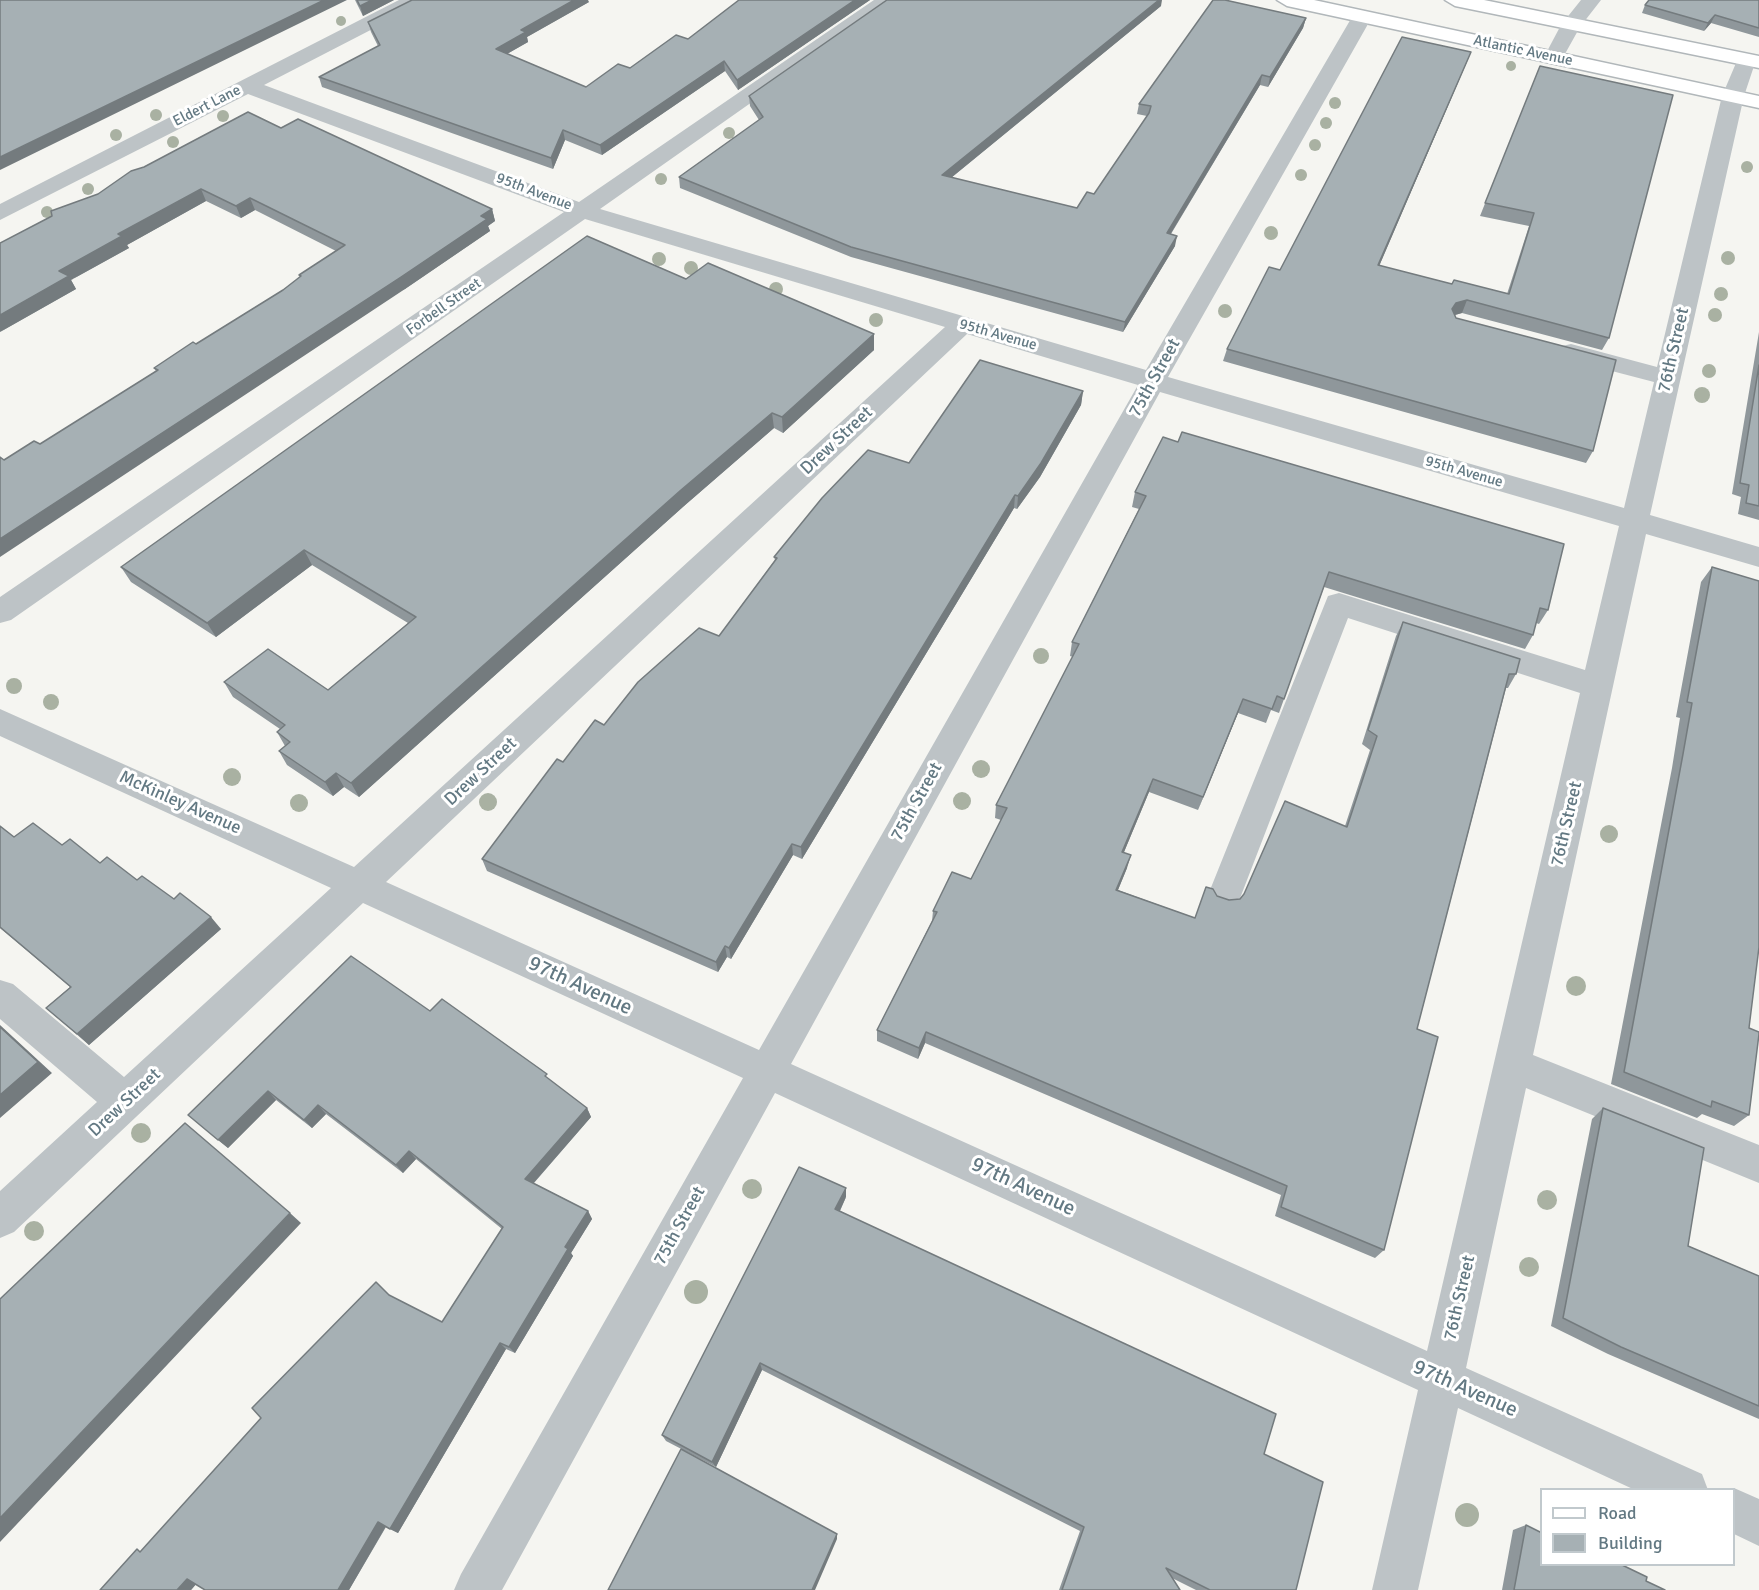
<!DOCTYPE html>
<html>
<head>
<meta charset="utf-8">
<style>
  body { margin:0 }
  #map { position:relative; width:1759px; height:1590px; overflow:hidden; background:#f5f5f1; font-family:Signika,sans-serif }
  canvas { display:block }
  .legend { position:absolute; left:1540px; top:1488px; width:195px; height:78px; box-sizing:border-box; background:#fff; border:2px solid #c1c9cd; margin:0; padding:8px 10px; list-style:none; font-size:18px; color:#637983 }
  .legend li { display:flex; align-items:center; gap:12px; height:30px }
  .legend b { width:30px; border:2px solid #c1c9cd }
</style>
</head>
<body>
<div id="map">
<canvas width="1759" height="1590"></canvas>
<ul class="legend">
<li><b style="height:8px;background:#fff"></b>Road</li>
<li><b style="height:16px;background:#a6b0b4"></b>Building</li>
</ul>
</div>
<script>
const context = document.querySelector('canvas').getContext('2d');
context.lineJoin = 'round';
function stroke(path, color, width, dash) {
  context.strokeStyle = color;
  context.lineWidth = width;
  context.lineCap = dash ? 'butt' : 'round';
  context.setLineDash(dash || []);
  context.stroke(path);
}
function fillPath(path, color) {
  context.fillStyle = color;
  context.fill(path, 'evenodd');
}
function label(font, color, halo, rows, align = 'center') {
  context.font = font + ' Signika,sans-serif';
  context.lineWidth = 6;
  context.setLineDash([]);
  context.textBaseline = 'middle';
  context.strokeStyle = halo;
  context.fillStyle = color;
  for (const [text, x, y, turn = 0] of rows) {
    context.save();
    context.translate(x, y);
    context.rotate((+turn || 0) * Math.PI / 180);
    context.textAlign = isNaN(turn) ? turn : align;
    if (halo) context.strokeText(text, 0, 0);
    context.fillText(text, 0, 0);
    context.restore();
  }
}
const major = new Path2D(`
  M1277,0H1314L1759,96V108L1287,6Z
  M1445,0H1484L1759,56V68L1455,6Z`);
stroke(major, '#b1b7ba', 3);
fillPath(new Path2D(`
  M399,0H424L421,4L264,85L579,202L874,0H897L600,209L1146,370L1352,17L1355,13H1369L1372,17L1168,377L1624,508L1654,382L1562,358L1558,352L1562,346L1571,344L1657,367L1722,96L1739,56H1753L1756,60L1744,96L1650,515L1759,547V567L1646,534L1533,1055L1759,1145V1183L1526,1088L1466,1368L1702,1474L1708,1490H1635L1458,1408L1418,1590H1372L1418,1390L775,1093L502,1590H454L461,1574L743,1078L363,903L14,1232L0,1238V1191L97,1102L0,1019V980L13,984L124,1077L331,888L0,736V709L354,867L945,327L585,219L11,620L0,623V597L564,212L248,94L0,220V204ZM967,334L1138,385L759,1050L386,882ZM1160,392L1619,526L1585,670L1339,593L1328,596L1208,895L1213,906L1225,910L1237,906L1348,618L1580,693L1427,1351L791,1064Z
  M1581,0H1601L1580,27L1561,61H1547L1544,57L1561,25Z
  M1734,1488L1759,1499V1546L1734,1534V1490H1731Z`), '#bdc3c6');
fillPath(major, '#fff');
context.fillStyle = '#a9b1a2';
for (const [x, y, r] of [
  [341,21,5],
  [1511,66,5],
  [1335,103,6],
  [156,115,6],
  [223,116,6],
  [1326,123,6],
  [729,133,6],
  [116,135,6],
  [173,142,6],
  [1315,145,6],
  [1747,167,6],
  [1301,175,6],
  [661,179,6],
  [88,189,6],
  [47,212,6],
  [1271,233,7],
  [1728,258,7],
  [659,259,7],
  [691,268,7],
  [776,289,7],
  [1721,294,7],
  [1225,311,7],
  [1715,315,7],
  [876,320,7],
  [1709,371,7],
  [1702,395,8],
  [1041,656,8],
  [14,686,8],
  [51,702,8],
  [981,769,9],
  [232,777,9],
  [962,801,9],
  [488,802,9],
  [299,803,9],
  [1609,834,9],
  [1576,986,10],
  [141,1133,10],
  [752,1189,10],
  [1547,1200,10],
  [34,1231,10],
  [1529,1267,10],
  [696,1292,12],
  [1467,1515,12]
]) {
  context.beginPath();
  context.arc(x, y, r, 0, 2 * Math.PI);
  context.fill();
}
fillPath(new Path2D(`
  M355,0H394L363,16Z
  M739,0H870L738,90L725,71L602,155L565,140L553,169L322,87L319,77L378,46L371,32L368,22L589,2L527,37L528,42L507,54L586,87L630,68L688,39Z
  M1759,0V37L1711,23L1704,31L1642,13L1645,5Z
  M1161,6L951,178L1077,208L1094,194L1147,116L1137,114L1139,104L1306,18L1303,28L1268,87L1260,85L1171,234L1175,246L1123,332L851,257L680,188L679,177L759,120L750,106L749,96Z
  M1471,52L1466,64L1379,266L1452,284L1507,294L1529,226L1480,216L1540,66L1609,338L1602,350L1462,313L1455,315L1456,318L1593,451L1586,463L1223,361L1227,349L1280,270Z
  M281,128L492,209L495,221L488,226L490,231L405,289L4,460L40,444L156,371L154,368L196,344L283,290L300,277L299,275L336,251L255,210L241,218L206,201L127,245L129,248L71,280L76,289L0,332Z
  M686,279L874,350L783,433L774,428L684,506L359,797L344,787L333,796L287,765L279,751L285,746L277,732L280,729L233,697L224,682L328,690L408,623L312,565L216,637L131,582L121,567Z
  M1759,332V520L1738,514L1741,497L1732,494Z
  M1083,391L1081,405L1040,477L1017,509L1014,508L802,859L793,855L731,959L727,957L718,972L487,871L482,859L563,762L604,725L719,636L775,560L774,557L909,463Z
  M1135,492L1548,610L1539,624L1536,623L1533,635L1525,649L1324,587L1279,713L1271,710L1266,723L1238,713L1198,810L1149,792L1124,852L1127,868L1118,890L1195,918L1217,896L1229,900L1240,899L1345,826L1370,750L1362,744L1396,636L1403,622L1516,674L1508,688H1506L1417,1029L1384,1250L1375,1258L1275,1216L1281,1195L925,1043L918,1059L877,1041V1030L932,921L933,911L971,879L1001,820L995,818L996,805L1073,657L1070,656L1072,642L1139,509L1132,507Z
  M1712,567L1749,1028V1115L1734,1126L1702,1114L1697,1118L1611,1084L1672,768L1680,718L1676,717L1701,582Z
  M0,826L14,837L62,845L137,880L174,899L221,929L89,1045L46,1008L70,987L0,928Z
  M430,1011L551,1081L587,1108L591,1117L534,1183L588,1211L592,1219L571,1253L573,1256L515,1353L506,1349L398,1533L386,1527L349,1590H205L196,1584L191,1590L142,1550L390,1296L442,1322L502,1229L416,1159L403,1173L326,1114L312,1128L276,1100L228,1148L188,1115Z
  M1603,1108L1688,1246L1759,1276V1419L1608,1354L1551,1326L1592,1119Z
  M846,1197L840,1211L1264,1454L1296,1590H1196L1172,1578L1180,1590H1059L1080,1531L762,1370L716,1467L666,1441L662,1435Z
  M1526,1525L1542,1564L1646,1581L1665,1590H1502L1513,1530Z`), '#8f979b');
fillPath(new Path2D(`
  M324,0H347L0,170V157Z
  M372,0H394L363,16L360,6Z
  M574,0H588L589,2L527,37L528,42L498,59L496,49L521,30Z
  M855,0H870L738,90L737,80Z
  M1159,0H1162L1161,6L941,186L942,175Z
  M1715,15L1711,23L1704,31L1708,23Z
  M1306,18L1303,28L1268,87L1270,77Z
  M1471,52L1466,64L1374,278L1378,265Z
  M724,61L725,71L602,155L600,145Z
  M1262,75L1260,85L1165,243L1167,233Z
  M563,130L565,140L553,169L551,158Z
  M201,189L206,201L127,245L129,248L71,280L76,289L0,332V315L59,271L118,234Z
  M250,198L255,210L241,218L236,206Z
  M492,209L495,221L488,226L490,231L405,289L0,557V539Z
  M1177,236L1175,246L1123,332L1125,322Z
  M1467,300L1462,313L1451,316L1452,309L1456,303Z
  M874,334V350L783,433L782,417Z
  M1083,391L1081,405L1040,477L1017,509L1018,496Z
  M772,413L774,428L684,506L359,797L351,783L681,490Z
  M1015,495L1014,508L802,859L801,847Z
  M304,550L312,565L216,637L207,623Z
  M1243,699L1238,713L1198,810L1203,797Z
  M336,773L344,787L333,796L325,782Z
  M1153,779L1149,792L1119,864L1122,852Z
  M792,844L793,855L731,959L729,948Z
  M1131,855L1127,868L1113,902L1116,890Z
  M211,917L221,929L89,1045L77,1034Z
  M725,946L727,957L718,972L716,962Z
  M0,1025L52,1073L0,1118Z
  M926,1032L925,1043L918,1059L919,1048Z
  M268,1091L276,1100L228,1148L218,1140Z
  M318,1105L326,1114L312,1128L304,1120Z
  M587,1108L591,1117L530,1187L525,1179Z
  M409,1151L416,1159L403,1173L396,1165Z
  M846,1188V1197L836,1219L835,1209Z
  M588,1211L592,1219L571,1253L573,1256L515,1353L509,1347L565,1247Z
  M290,1213L301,1223L0,1542V1518Z
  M500,1343L506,1349L398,1533L390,1529Z
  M760,1363L762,1370L716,1467L712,1462Z
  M378,1522L386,1526L349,1590H338Z
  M837,1534V1539L815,1590H812Z
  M187,1579L198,1582L191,1590H177Z`), '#747b7e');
const building = new Path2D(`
  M0,0H324L0,157Z
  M357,0H372L360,6Z
  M412,0H574L521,30L526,32L496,49L586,87L618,64L630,68L676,35L688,39L739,0H855L737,80L724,61L600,145L563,130L551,158L319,77L380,45L368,22Z
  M887,0H1159L942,175L1077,208L1087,192L1094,194L1149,113L1151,106L1139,104L1213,0H1225L1306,18L1270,77L1262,75L1167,233L1177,236L1125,322L851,247L679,177L763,117L749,96Z
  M1649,0H1759V28L1715,15L1708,23L1645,5Z
  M1402,37L1471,52L1378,265L1452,284L1454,280L1509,294L1534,213L1485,203L1540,66L1673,95L1609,338L1467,300L1456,303L1452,309L1456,318L1616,360L1593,451L1227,349L1269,267L1280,270Z
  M248,112L281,128L298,119L492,209L481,216L487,219L401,277L0,539V457L4,460L34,441L40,444L158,370L154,368L193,342L196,344L283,290L301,276L299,275L345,245L250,198L236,206L201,189L118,234L122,236L59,271L69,276L0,315V243L52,216L51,211L98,194L131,171L144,167Z
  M587,236L686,279L708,263L874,334L782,417L772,413L681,490L351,783L336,773L325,782L279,751L290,742L277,732L285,725L224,682L268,649L328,690L416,617L304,550L207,623L121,567Z
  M980,360L1083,391L1041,463L1018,496L1015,495L801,847L792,844L729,948L725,946L716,962L482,859L557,759L563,762L595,720L604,725L638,682L699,628L719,636L777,558L774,557L822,498L868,450L909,463Z
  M1759,365V506L1746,503L1749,485L1740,483Z
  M1182,432L1564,544L1548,610L1540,608L1533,635L1329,572L1284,699L1277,696L1272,709L1243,699L1203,797L1153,779L1122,852L1131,855L1116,890L1195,918L1206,887L1213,889L1217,896L1229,900L1240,899L1244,894L1285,801L1347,827L1377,736L1368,730L1403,622L1520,659L1516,674H1509L1417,1029L1438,1037L1384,1250L1281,1207L1287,1186L926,1032L919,1048L877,1030L937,912L933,911L952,872L971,879L1007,808L996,805L1079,644L1072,642L1146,496L1135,492L1163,437L1178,442Z
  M1712,567L1759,581V947L1749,1028L1759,1032V1034L1749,1115L1712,1101L1711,1107L1624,1072L1683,754L1692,703L1687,702Z
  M33,823L62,845L70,839L100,863L107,857L137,880L142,876L174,899L180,893L211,917L77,1034L46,1008L71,987L0,927V826L14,837Z
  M351,956L430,1011L442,999L547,1074L545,1076L587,1108L525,1179L588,1211L565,1247L568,1249L509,1347L500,1343L390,1529L378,1522L338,1590H205L187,1579L177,1590H100L137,1549L140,1552L261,1418L252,1408L376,1282L389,1295L442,1322L503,1227L409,1151L396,1165L318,1105L304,1120L268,1091L218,1140L188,1115Z
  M0,1027L38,1062L0,1095Z
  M1603,1108L1704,1148L1688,1246L1759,1276V1406L1621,1347L1563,1318Z
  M185,1123L290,1213L0,1518V1299Z
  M799,1167L846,1188L835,1209L1276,1414L1264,1454L1323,1482L1296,1590H1210L1166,1568L1180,1590H1062L1084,1527L760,1363L712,1462L662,1435Z
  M681,1449L837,1534L812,1590H608Z
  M1526,1525L1542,1533V1564H1620L1647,1577L1646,1581L1665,1590H1514Z`);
fillPath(building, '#a6b0b4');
stroke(building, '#747b7e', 1.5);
label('15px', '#637983', '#fff', [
  ["Atlantic Avenue",1523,51,12],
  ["Eldert Lane",207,106,-27],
  ["95th Avenue",534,192,21],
  ["Forbell Street",444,307,-35],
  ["95th Avenue",998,335,16],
  ["95th Avenue",1464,472,16]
]);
label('18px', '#637983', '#fff', [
  ["76th Street",1674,350,-77],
  ["75th Street",1155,378,-61],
  ["Drew Street",837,441,-43],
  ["Drew Street",481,772,-43],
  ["75th Street",917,802,-61],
  ["McKinley Avenue",180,803,24],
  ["76th Street",1567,824,-77],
  ["Drew Street",125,1103,-43],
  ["75th Street",680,1226,-61],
  ["76th Street",1460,1298,-77]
]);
label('21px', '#637983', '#fff', [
  ["97th Avenue",580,986,25],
  ["97th Avenue",1023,1187,25],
  ["97th Avenue",1465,1389,24]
]);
</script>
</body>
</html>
